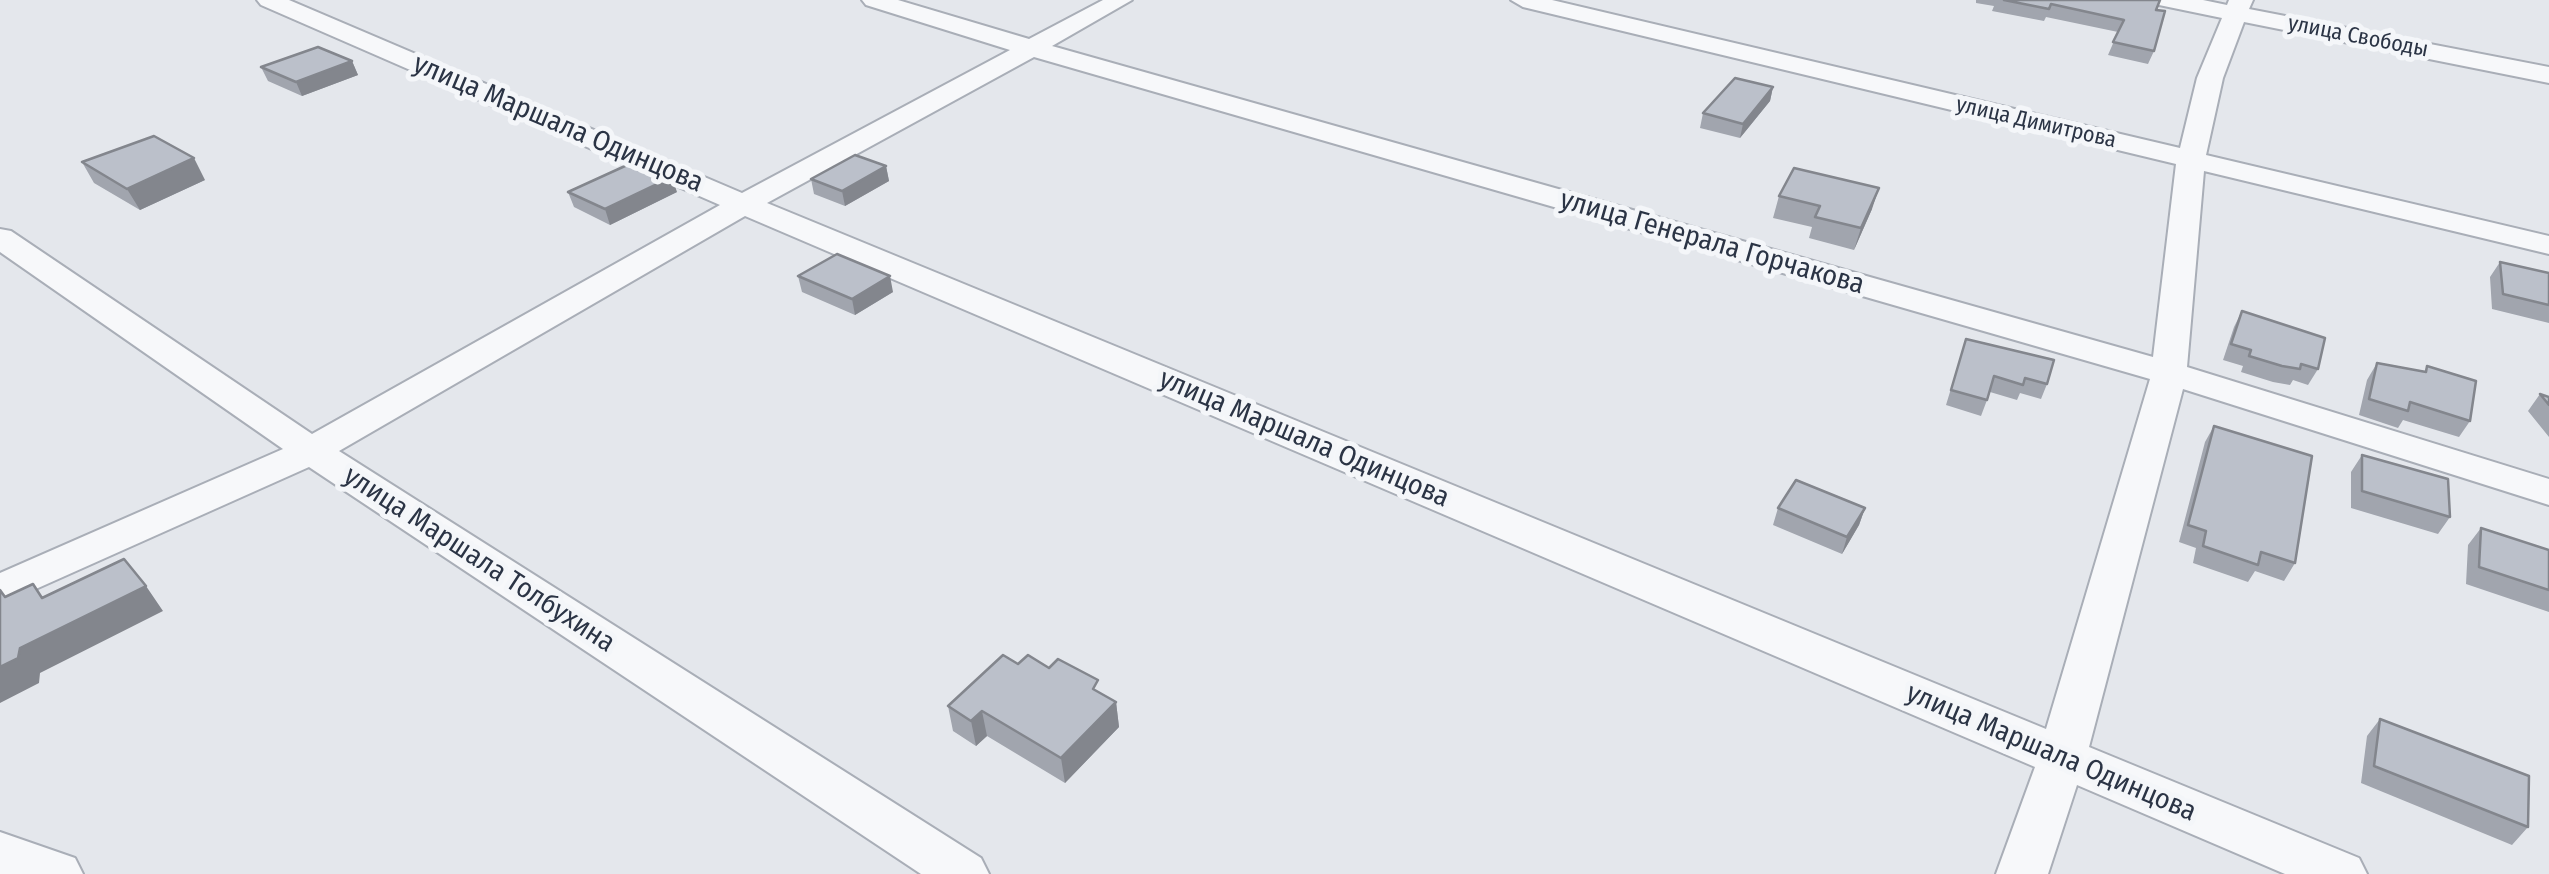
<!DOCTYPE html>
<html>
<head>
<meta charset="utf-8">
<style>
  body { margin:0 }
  canvas { display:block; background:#e4e7ec }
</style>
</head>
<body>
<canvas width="2549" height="874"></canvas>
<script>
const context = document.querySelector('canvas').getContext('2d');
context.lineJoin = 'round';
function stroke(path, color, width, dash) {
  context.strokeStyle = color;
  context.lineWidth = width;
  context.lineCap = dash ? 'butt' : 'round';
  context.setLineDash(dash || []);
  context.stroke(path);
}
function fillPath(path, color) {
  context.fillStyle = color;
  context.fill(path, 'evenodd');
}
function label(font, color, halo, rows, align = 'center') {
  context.font = font + ' "Fira Sans Condensed",sans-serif';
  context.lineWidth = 10;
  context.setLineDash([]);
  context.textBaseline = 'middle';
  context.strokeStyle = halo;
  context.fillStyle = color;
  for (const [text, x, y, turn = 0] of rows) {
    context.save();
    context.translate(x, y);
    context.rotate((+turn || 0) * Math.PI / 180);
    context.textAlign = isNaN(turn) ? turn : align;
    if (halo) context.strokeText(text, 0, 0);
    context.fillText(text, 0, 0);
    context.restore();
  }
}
const street = new Path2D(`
  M257,0H289L742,193L1010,50L866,5L862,0H898L1029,39L1103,0H1132L1052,46L2153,357L2176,164L1523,7L1511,0H1552L2180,148L2197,78L2222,18L2159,5L2155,0H2203L2227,5L2229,0H2253L2249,9L2549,67V83L2244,22L2223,78L2206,155L2549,236V254L2204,171L2187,367L2549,479V505L2183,389L2089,747L2359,858L2367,874H2285L2077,785L2048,874H1996L2035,767L745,216L339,451L981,858L989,874H921L309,467L0,605V573L283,449L0,252V229L11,231L312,434L720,205L261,5ZM1034,57L2150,379L2046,729L767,203Z
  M0,832L75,858L83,874H0Z`);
stroke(street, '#a9aeb7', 4);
fillPath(street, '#f7f8fa');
fillPath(new Path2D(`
  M1976,0H2160L2156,10L2154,51L2148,64L2108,55L2118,32L2046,17L2044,21L1992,11L1994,6L1976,3Z
  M352,61L358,75L302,96L268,81L261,67Z
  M1773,87L1770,101L1740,138L1700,128L1703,113Z
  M82,162L205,180L140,210L94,183Z
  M886,166L889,181L845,206L814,194L811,179Z
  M568,192H677L610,225L574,207Z
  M1779,196L1872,209L1854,250L1809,238L1812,227L1773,218Z
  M2500,262L2549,273V323L2492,309L2490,277Z
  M798,276L893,292L855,315L802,292Z
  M2242,311L2318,369L2308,385L2293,380L2290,385L2273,382L2241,372L2243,366L2223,360L2234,327Z
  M1966,339L2047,384L2041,399L2020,393L2017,400L1990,392L1981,416L1946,405Z
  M2377,363L2424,372L2427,366L2470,421L2459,437L2403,420L2398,428L2359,415L2367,380Z
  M2540,394L2549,397V437L2528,411Z
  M2214,426L2295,563L2284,581L2255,571L2248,582L2193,563L2196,548L2179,542L2205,442Z
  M2362,455L2450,517L2438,534L2351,508V472Z
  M1778,508H1865L1859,525L1842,554L1773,525Z
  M2481,528L2549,550V612L2466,584L2468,545Z
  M1018,664L1049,668L1116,702L1119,727L1065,783L987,736L976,746L953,731L948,706Z
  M2380,719L2528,827L2512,845L2361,783L2367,736Z`), '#a1a5ae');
fillPath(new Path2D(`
  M352,61L358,75L302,96L296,82Z
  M1773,87L1770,101L1740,138L1743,124Z
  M194,158L205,180L140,210L127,189Z
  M886,166L889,181L845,206L842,191Z
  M672,177L677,192L610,225L605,209Z
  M1879,188L1872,209L1854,250L1861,228Z
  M890,276L893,292L855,315L852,299Z
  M1865,508L1859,525L1842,554L1847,537Z
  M146,586L163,611L40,673L39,683L0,703V667L20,648Z
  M1116,702L1119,727L1065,783L1061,758Z
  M982,711L987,736L976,746L971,721Z`), '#83868d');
const building = new Path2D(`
  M2004,0H2160L2156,10L2165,11L2154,51L2113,42L2124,20L2051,4L2049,9Z
  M318,47L352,61L296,82L261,67Z
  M1735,78L1773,87L1743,124L1703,113Z
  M154,136L194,158L127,189L82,162Z
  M855,155L886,166L842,191L811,179Z
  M636,161L672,177L605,209L568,192Z
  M1794,168L1879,188L1861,228L1815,217L1820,206L1779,196Z
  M837,254L890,276L852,299L798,276Z
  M2500,262L2549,273V305L2503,294Z
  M2242,311L2325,338L2318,369L2301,364L2300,369L2282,366L2249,356L2251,350L2231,344Z
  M1966,339L2054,360L2047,384L2025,378L2023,385L1994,376L1987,400L1951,390Z
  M2377,363L2426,372L2427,366L2476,381L2470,421L2410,402L2408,411L2369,399Z
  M2540,394L2549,397V405Z
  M2214,426L2312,456L2295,563L2261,552L2258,565L2203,546L2206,531L2188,525Z
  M2362,455L2448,479L2450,517L2362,491Z
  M1796,480L1865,508L1847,537L1778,508Z
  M2481,528L2549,550V590L2479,567Z
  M124,559L146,586L20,648L18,658L0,667V590L5,597L33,584L42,598Z
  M1003,655L1018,664L1028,655L1049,668L1058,659L1098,680L1093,689L1116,702L1061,758L982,711L971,721L948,706Z
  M2380,719L2529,776L2528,827L2374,766Z`);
fillPath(building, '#bbc0ca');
stroke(building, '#83868d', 2.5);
label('22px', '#2b3445', '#f4f6f9', [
  ["улица Свободы",2358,37,11],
  ["улица Димитрова",2036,123,13]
]);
label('28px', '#2b3445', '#f4f6f9', [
  ["улица Маршала Одинцова",558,124,23],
  ["улица Генерала Горчакова",1712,243,16],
  ["улица Маршала Одинцова",1304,439,23],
  ["улица Маршала Толбухина",479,560,33],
  ["улица Маршала Одинцова",2051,753,23]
]);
</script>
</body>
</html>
